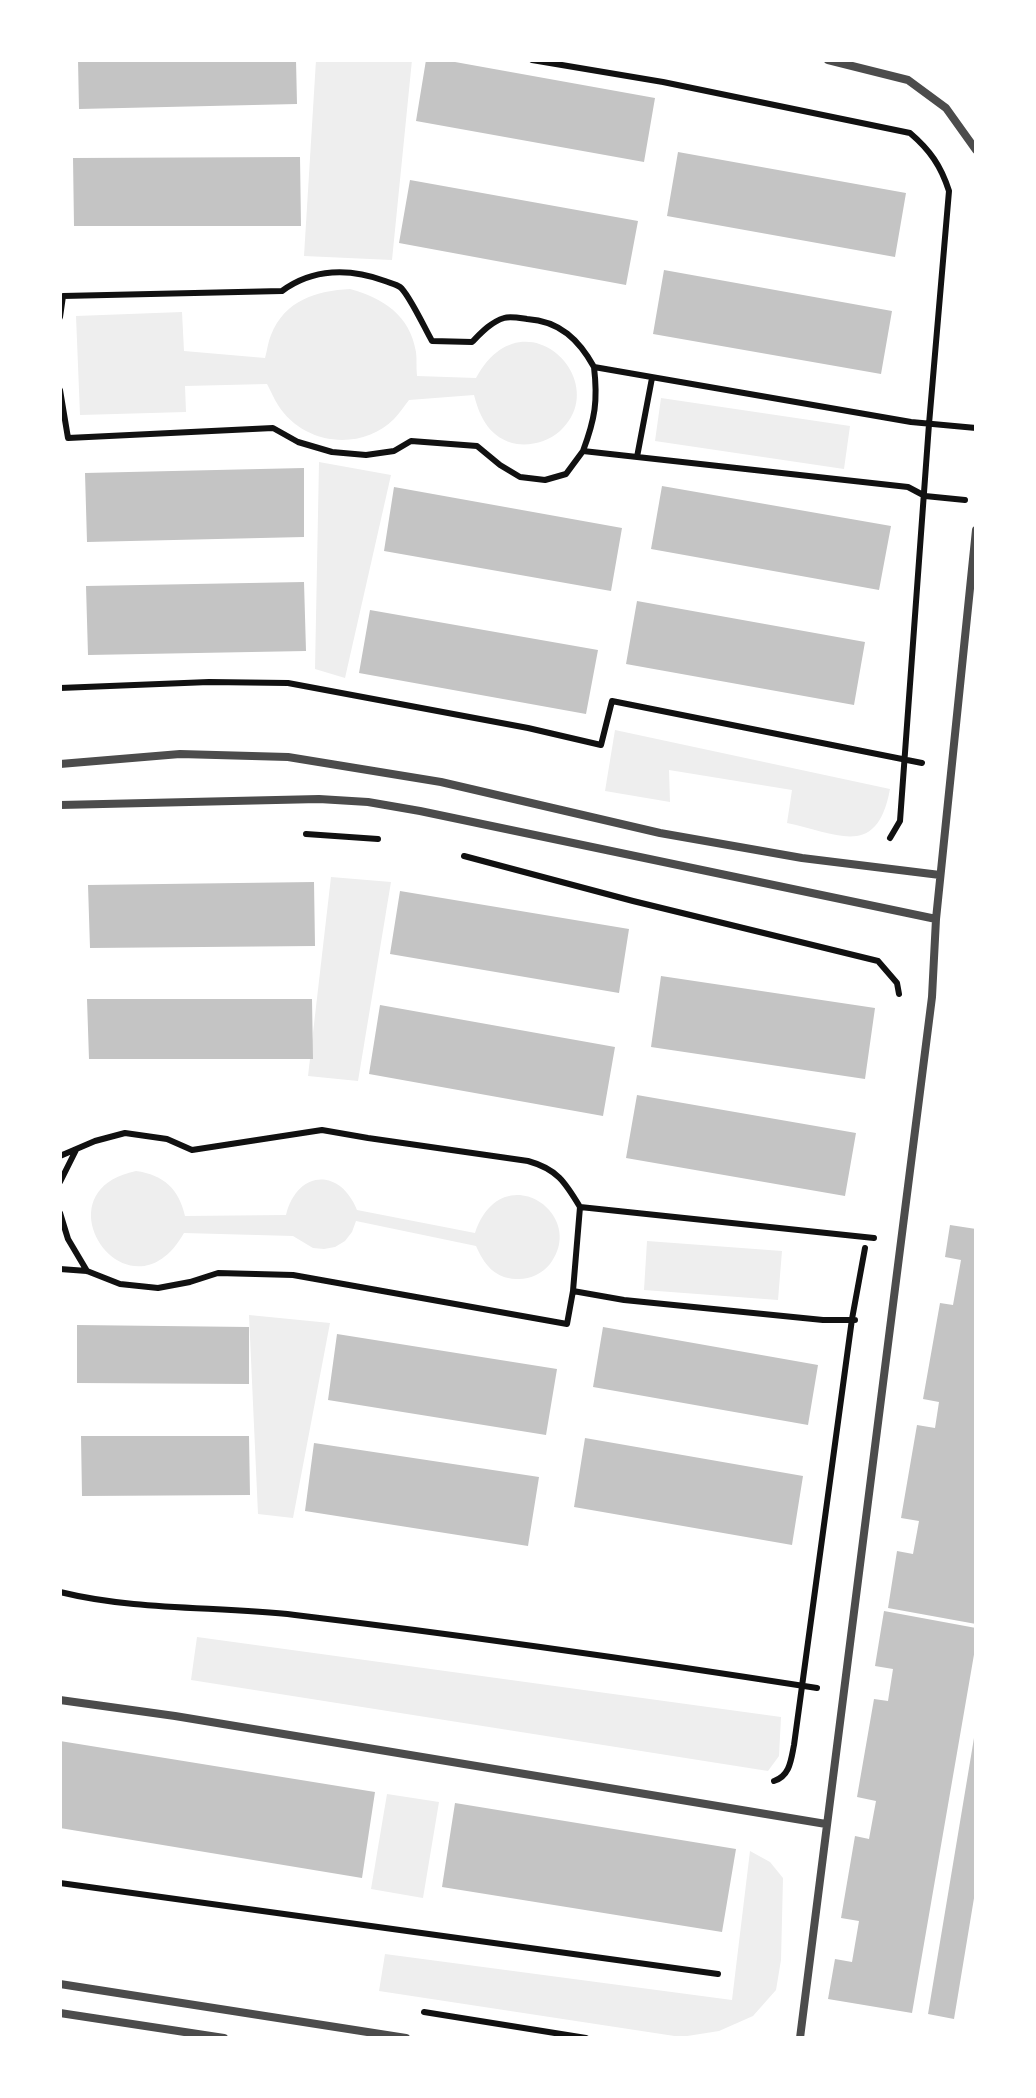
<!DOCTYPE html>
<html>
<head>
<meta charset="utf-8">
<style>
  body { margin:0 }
  #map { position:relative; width:1036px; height:2098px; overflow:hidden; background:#fff; font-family:"Open Sans",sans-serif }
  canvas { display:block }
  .frame { position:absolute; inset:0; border:62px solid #fff; pointer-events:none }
</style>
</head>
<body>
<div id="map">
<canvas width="1036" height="2098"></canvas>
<div class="frame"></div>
</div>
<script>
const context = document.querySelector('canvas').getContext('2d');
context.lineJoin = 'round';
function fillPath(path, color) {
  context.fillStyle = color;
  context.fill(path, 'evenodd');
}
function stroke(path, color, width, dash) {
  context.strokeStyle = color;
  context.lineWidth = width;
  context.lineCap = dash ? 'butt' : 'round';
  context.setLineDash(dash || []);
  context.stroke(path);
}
fillPath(new Path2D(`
  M316,60H412L392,260L304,256Z
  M350,289C383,298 410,315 416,352C417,359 416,368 417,376L476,378C523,291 615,381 560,431C549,441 532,446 517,444C490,439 480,418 474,395L409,400C404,406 400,413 394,419C361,452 303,445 278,405C274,399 271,391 267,384L185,386L186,412L80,415L76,316L182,312L184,351L265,358C267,351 268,342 271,335C285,300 316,291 350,289Z
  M661,398L850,426L844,469L655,441Z
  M319,462L391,475L345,678L315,669Z
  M615,730L890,789C877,859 839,834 787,823L792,790L669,770L670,802L605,791Z
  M331,877L391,882L358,1081L308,1076Z
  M136,1171C164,1175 179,1189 185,1216L286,1215C297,1170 340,1167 357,1210L475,1233C501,1155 589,1213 550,1264C542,1274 529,1280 516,1279C494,1278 484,1264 476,1246L356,1221L352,1232L345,1241L335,1247L324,1249L313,1248L293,1236L184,1233C130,1328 34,1192 136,1171Z
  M647,1241L782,1251L778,1300L644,1290Z
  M249,1315L330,1323L293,1518L258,1514Z
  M197,1637L781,1717L779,1756L768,1771L191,1680Z
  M387,1794L439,1802L423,1898L371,1889Z
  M750,1851L770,1862L783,1878L781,1960L776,1990L753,2016L719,2031L681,2037L379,1991L385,1954L732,2000Z`), '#eee');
fillPath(new Path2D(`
  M78,60H296L297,104L79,109Z
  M426,60H444L655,98L644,162L416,121Z
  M678,152L906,193L895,257L667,216Z
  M300,157L301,226H74L73,158Z
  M410,180L638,221L626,285L399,243Z
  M664,270L892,311L881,374L653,334Z
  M304,468V537L87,542L85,473Z
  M662,486L891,526L879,590L651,549Z
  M394,487L622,528L611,591L384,551Z
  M304,582L306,651L88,655L86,586Z
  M637,601L865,642L854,705L626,664Z
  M370,610L598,650L586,714L359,673Z
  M314,882L315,946L90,948L88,885Z
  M400,891L629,929L619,993L390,954Z
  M661,976L875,1008L865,1079L651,1047Z
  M87,999H312L313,1059H89Z
  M380,1005L615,1047L603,1116L369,1074Z
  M637,1095L856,1133L845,1196L626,1158Z
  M950,1225L976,1229V1624L888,1608L897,1551L913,1554L919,1521L901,1518L917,1425L935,1428L939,1402L923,1399L940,1303L953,1305L961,1260L945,1257Z
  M77,1325L249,1327V1384L77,1383Z
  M603,1327L818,1365L808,1425L593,1387Z
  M337,1334L557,1369L546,1435L328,1400Z
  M81,1436H249L250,1495L82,1496Z
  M585,1438L803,1476L792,1545L574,1507Z
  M314,1443L539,1477L528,1546L305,1511Z
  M884,1611L976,1628V1643L912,2013L828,1999L835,1959L852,1962L859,1921L841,1918L855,1836L869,1839L876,1801L857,1797L874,1699L888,1701L893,1669L875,1666Z
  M974,1738H976V1886L954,2019L928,2014Z
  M60,1741L375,1792L362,1878L60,1828Z
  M455,1803L736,1849L722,1932L442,1887Z`), '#c4c4c4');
stroke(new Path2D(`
  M532,60L663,82L910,133C930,150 941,166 949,191L929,424L900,821L890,838
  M60,317L63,296L282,291C313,268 350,268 385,281C390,283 396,284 400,287C409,294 425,329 432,341L472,342C481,333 491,322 504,318C510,316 520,318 527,319C560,321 579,340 594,367L911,422L976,428
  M60,390L68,438L273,428L298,442L332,452L366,455L394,451L411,441L477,446L500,465L520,477L545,480L566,474L583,451L908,487L925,496L965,500
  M583,451C595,419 598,401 594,367
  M637,457L652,378
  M60,688L209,682L288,683L528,728L601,745L612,701L922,763
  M306,834L378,839
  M464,856L633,901L878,961L897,983L899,994
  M60,1156L95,1141L125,1133L167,1139L192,1150L322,1130L368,1138L528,1161C557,1169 565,1182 580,1207L874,1238
  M60,1182L76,1150
  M60,1213L68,1239L87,1271
  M60,1269L87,1271L120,1284L158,1288L190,1282L218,1273L293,1275L567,1324L573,1291L624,1300L823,1320H855
  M573,1291L580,1207
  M60,1592C137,1611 218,1606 295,1615C470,1636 644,1661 817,1688
  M774,1781C790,1776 791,1760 794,1745L852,1319L865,1248
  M60,1883L718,1974
  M424,2012L586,2038`), '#111', 6);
stroke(new Path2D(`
  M828,60L908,80L946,108L976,150
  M60,764L180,754L288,757L441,782L660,833L802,858L940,875
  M60,805L319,799L368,802L420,811L936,919
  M60,1700L175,1716L826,1824
  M60,1984L406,2038
  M60,2013L224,2038
  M800,2038L932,997L936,919L976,530`), '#4c4c4c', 8);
</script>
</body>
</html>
